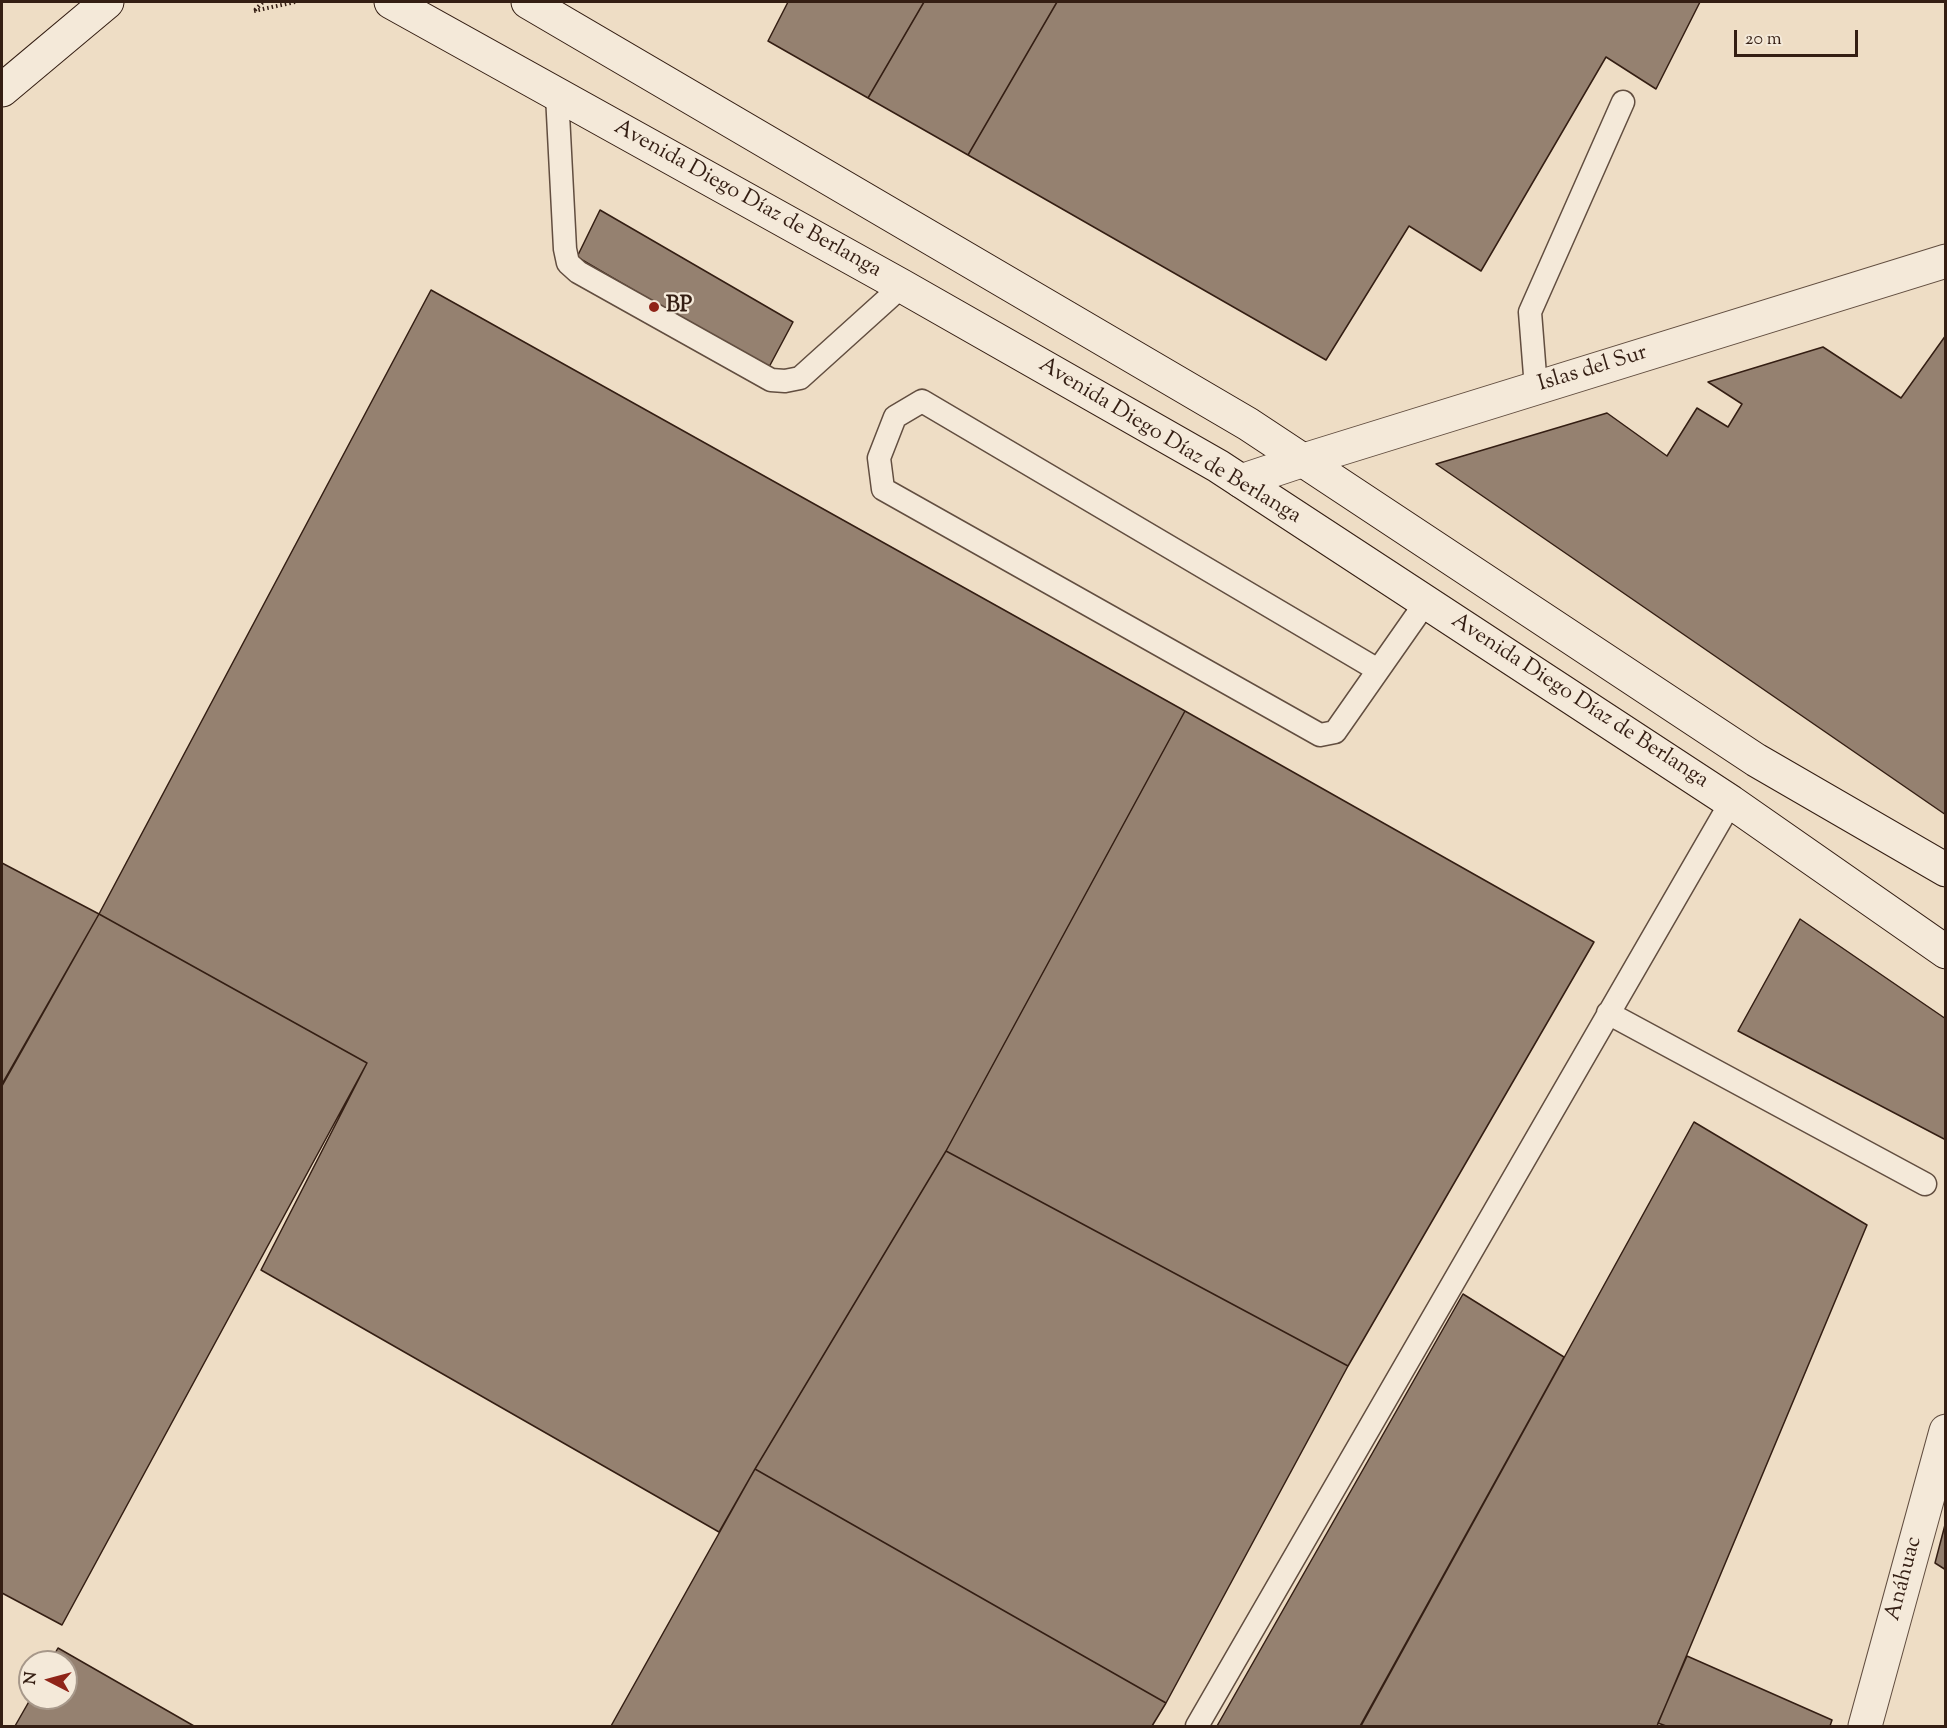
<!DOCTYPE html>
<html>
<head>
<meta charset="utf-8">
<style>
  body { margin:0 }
  #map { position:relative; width:1947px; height:1728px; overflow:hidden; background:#eeddc5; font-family:"Sorts Mill Goudy",serif }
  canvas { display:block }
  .frame { position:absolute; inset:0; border:3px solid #341e13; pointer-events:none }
  .north { position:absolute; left:18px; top:1650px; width:60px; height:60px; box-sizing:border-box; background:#f4e9d9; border:2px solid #a7988a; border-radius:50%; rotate:276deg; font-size:16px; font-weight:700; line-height:24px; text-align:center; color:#341e13 }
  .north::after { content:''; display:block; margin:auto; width:21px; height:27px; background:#8f2418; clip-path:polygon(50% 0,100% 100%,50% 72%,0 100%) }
  .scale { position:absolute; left:1734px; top:30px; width:124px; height:27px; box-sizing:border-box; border:3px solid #341e13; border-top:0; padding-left:8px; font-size:18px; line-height:21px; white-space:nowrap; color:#341e13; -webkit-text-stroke:4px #f4e9d9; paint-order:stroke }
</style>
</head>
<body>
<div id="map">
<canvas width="1947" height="1728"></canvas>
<div class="frame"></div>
<div class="north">N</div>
<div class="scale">20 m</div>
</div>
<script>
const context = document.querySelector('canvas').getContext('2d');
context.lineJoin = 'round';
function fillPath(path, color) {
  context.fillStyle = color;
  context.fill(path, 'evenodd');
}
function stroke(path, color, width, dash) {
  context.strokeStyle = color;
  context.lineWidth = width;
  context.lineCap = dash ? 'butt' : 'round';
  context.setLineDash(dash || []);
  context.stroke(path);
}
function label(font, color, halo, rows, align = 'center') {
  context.font = font + ' "Sorts Mill Goudy",serif';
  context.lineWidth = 4.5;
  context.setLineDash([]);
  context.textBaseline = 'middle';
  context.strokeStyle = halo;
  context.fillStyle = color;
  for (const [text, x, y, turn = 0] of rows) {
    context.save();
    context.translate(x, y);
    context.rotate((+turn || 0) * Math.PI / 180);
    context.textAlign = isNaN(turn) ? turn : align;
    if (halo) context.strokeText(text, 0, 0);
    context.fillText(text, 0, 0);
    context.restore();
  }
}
const building = new Path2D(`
  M788,2H924L868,98L768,41Z
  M924,2H1057L968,155L868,98Z
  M1057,2H1700L1656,89L1606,57L1481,271L1409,226L1326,360L968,155Z
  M600,210L793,322L768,369L577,257Z
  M431,290L1185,711L946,1151L755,1469L719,1532L261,1270L367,1063L99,914Z
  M1946,335V815L1436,464L1607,413L1667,456L1697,408L1728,427L1742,404L1708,382L1823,347L1901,398Z
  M1185,711L1594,942L1348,1366L946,1151Z
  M2,863L99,914L2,1084Z
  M99,914L367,1063L62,1625L2,1593V1086Z
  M1800,919L1946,1019V1140L1738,1031Z
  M1694,1122L1867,1225L1657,1726H1361Z
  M946,1151L1348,1366L1166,1703L755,1469Z
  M1463,1294L1564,1357L1360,1726H1217Z
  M755,1469L1166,1703L1152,1726H611Z
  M1946,1521V1570L1935,1563Z
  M58,1648L194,1726H15L31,1698H66V1662H50Z
  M1687,1656L1832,1720L1830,1726H1666L1658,1723Z`);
fillPath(building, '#958170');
stroke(building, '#341e13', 1.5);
const lane = new Path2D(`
  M557,95L565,249L568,263L578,272L771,380L785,381L800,378L902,286
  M1536,388L1530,312L1623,102
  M1378,670L922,401L895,417L879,458L883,489L1320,735L1335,732L1426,602
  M1608,1013L1925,1184
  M1197,1726L1731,802`);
const street = new Path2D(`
  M1241,481L1304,460L1946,261
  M1865,1726L1946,1431`);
const secondary = new Path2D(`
  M391,2L902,286L1218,466L1731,802L1946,952
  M528,2L1248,424L1756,760L1946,870
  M2,90L107,2`);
stroke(lane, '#624e40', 25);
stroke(street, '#624e40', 35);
stroke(secondary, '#341e13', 35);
stroke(new Path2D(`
  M255,10L263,2
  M254,11L295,2`), '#341e13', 4, [1.5, 3]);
stroke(lane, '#f4e9d9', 22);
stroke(street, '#f4e9d9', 33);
stroke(secondary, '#f4e9d9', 33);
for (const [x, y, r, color] of [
  [654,307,6,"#8f2418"]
]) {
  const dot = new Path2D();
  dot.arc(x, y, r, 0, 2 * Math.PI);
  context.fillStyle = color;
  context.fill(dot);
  stroke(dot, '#f4e9d9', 2);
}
label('22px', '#341e13', '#f4e9d9', [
  ["Avenida Diego Díaz de Berlanga",747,200,29],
  ["Islas del Sur",1593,370,-17],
  ["Avenida Diego Díaz de Berlanga",1169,442,31],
  ["Avenida Diego Díaz de Berlanga",1579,702,33],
  ["Anáhuac",1905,1579,-75]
]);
label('bold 22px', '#341e13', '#f4e9d9', [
  ["BP",666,307]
], 'left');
</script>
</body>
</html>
